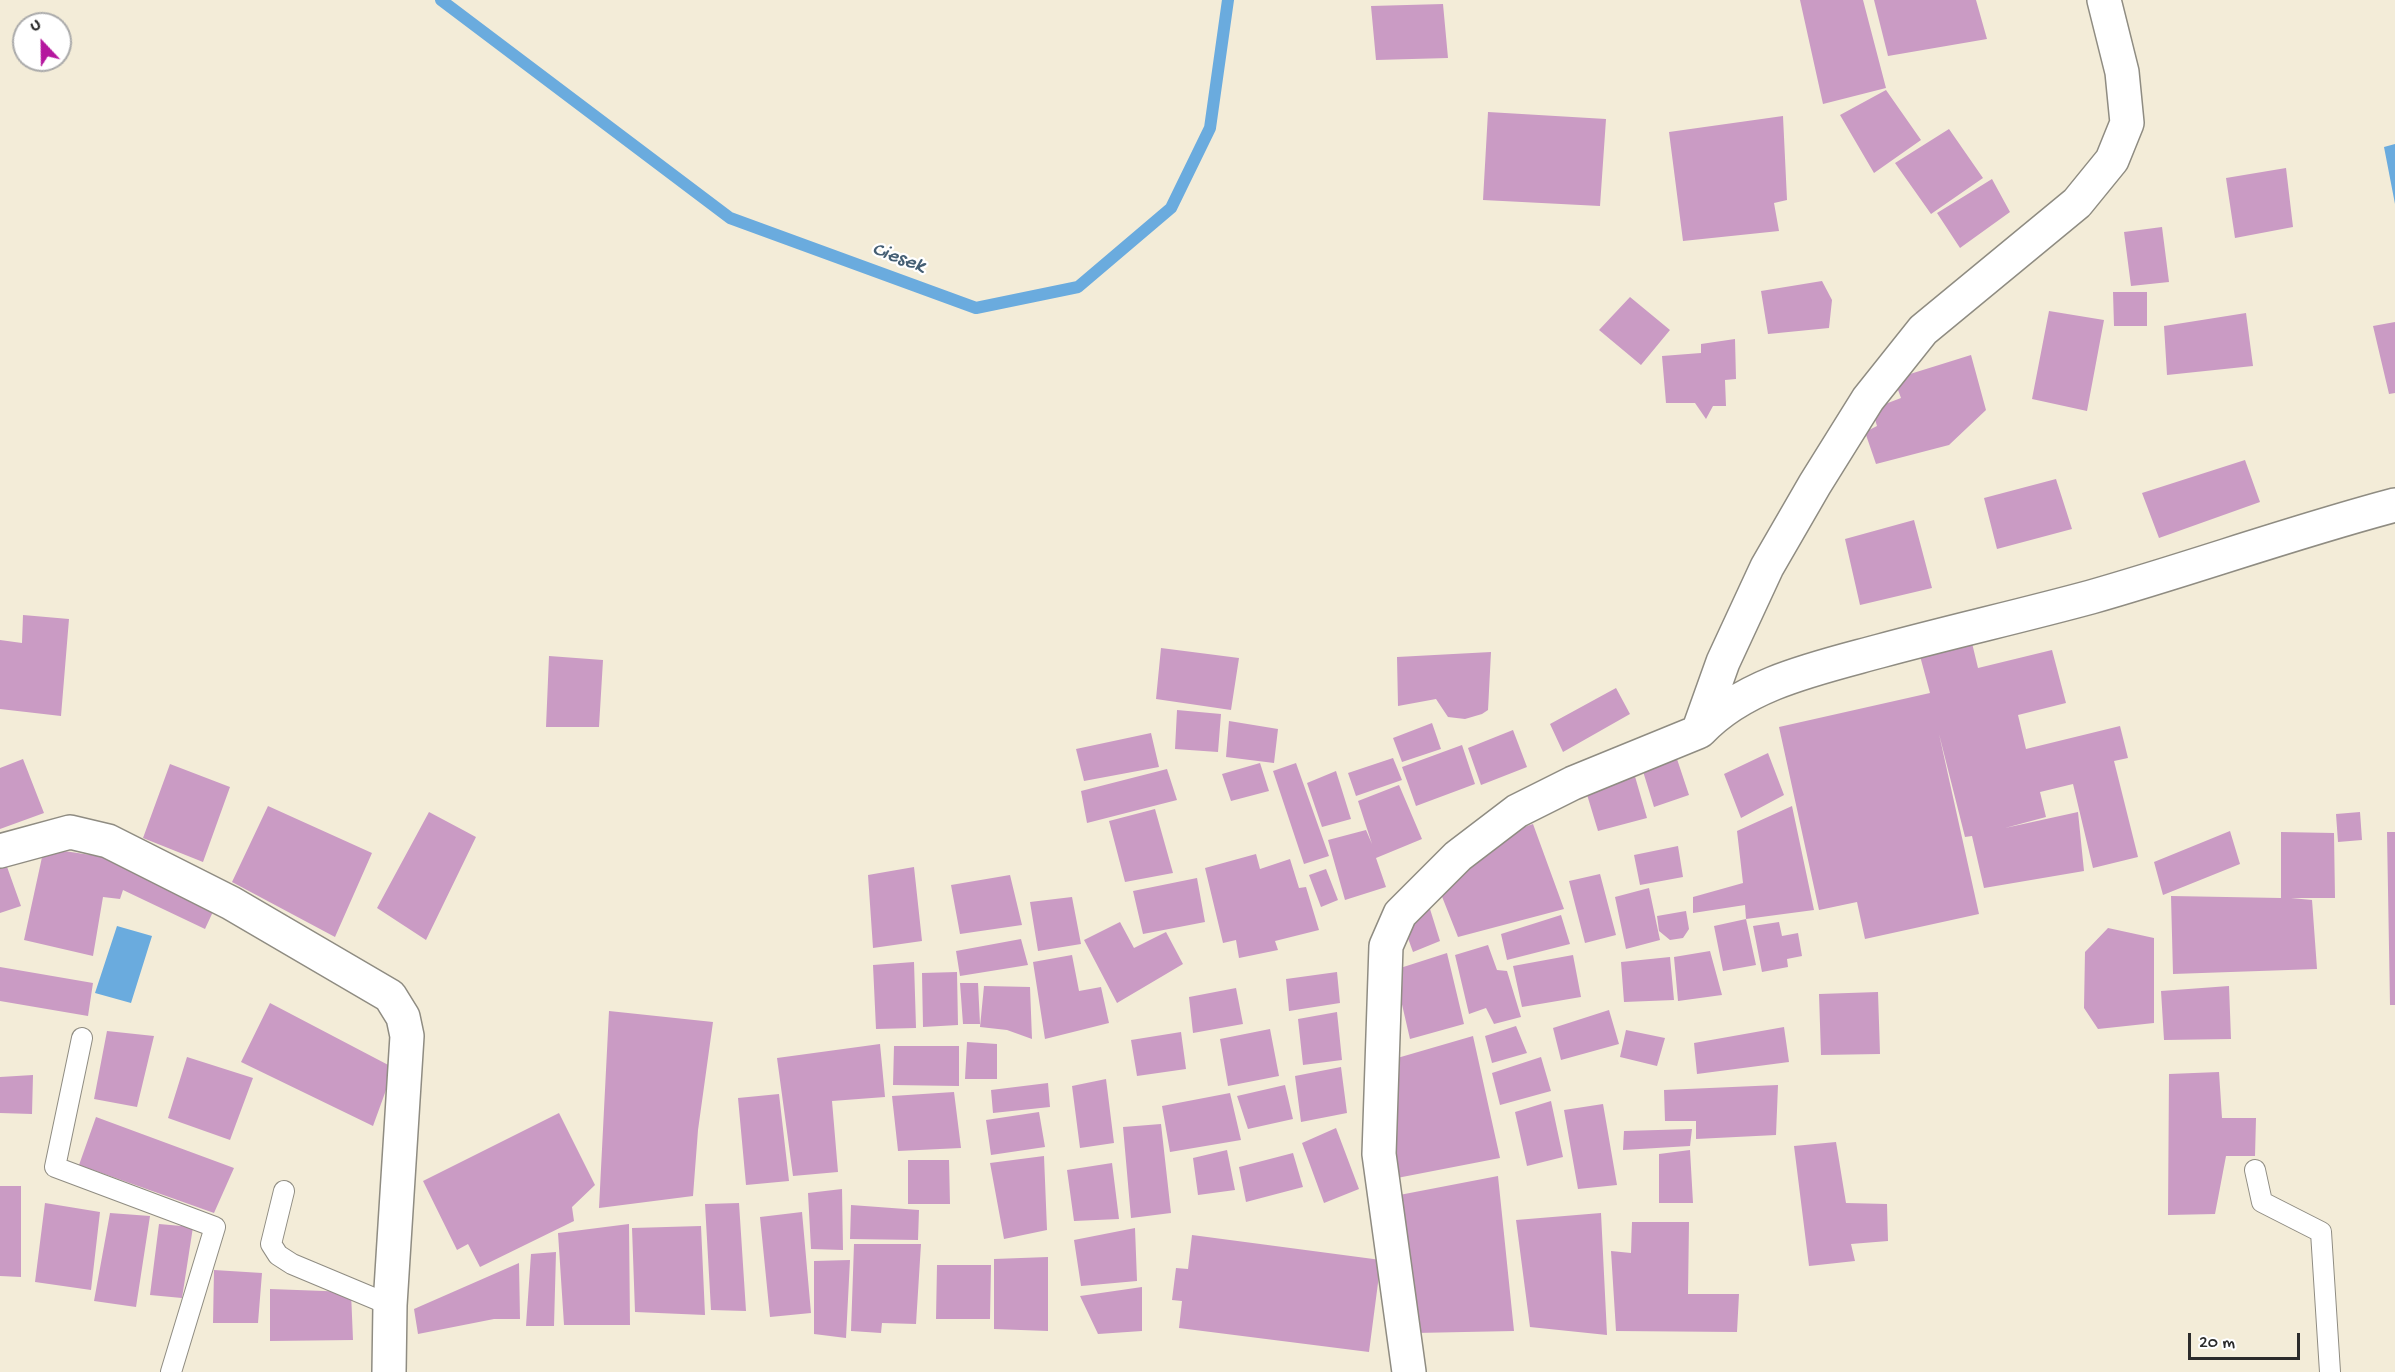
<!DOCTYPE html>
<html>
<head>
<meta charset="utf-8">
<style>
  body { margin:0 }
  #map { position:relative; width:2395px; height:1372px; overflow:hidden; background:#f3ecd8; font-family:"Gochi Hand",sans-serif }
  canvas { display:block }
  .north { position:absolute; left:12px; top:12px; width:60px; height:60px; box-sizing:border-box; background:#fff; border:2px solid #aaa; border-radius:50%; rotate:338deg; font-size:16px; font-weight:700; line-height:24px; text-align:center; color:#2b2b2b }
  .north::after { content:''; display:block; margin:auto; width:21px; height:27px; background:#b5179e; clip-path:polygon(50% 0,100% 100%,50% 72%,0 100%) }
  .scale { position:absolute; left:2188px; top:1333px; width:112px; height:27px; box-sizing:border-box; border:3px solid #2b2b2b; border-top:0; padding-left:8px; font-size:18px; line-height:21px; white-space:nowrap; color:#2b2b2b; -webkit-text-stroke:4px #fff; paint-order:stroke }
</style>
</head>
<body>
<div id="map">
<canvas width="2395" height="1372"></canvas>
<div class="north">U</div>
<div class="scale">20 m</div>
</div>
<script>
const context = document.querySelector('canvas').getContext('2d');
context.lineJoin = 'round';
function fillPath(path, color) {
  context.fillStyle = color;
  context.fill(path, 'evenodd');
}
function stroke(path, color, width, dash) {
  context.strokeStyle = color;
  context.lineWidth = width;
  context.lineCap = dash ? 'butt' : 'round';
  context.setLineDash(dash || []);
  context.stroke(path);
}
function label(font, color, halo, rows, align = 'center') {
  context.font = font + ' "Gochi Hand",sans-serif';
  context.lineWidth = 4.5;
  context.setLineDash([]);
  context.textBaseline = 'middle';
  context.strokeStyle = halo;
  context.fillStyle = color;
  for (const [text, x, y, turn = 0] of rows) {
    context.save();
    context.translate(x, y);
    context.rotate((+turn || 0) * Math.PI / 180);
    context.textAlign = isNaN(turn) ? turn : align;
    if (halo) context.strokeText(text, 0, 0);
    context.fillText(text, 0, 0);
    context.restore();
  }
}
fillPath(new Path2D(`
  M2395,144V204L2384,147Z
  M117,926L152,936L131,1003L95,993Z`), '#6aabde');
stroke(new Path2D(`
  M441,0L730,218L976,308L1078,287L1171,208L1210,128L1228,0`), '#6aabde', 12);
fillPath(new Path2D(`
  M1800,0H1863L1886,88L1823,104Z
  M1874,0H1976L1987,39L1888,56Z
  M1443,4L1448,58L1376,60L1371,6Z
  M1886,90L1921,140L1874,173L1840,115Z
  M1488,112L1606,119L1600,206L1483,200Z
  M1783,116L1787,200L1774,203L1779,231L1683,241L1669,132Z
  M1949,129L1983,178L1931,214L1895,163Z
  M2286,168L2293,227L2235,238L2226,178Z
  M1992,179L2010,212L1960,248L1937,213Z
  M2162,227L2169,282L2131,286L2124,232Z
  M1822,281L1832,300L1829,328L1768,334L1761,291Z
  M2113,292H2147V326H2114Z
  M1630,297L1670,330L1641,365L1599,330Z
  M2049,311L2104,320L2087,411L2032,399Z
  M2246,313L2253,366L2167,375L2164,326Z
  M2395,322V393L2389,394L2373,326Z
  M1735,339L1736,379L1725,380L1726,406H1713L1706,419L1695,403H1666L1662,356L1701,353V344Z
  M1971,355L1986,410L1949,445L1876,464L1865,432L1877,426L1872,409L1901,398L1894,379Z
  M2245,460L2260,502L2159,538L2142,493Z
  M2056,479L2072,529L1997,549L1984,498Z
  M1914,520L1932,588L1860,605L1845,539Z
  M23,615L69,619L61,716L0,709V640L22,643Z
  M1972,643L1978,668L2052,650L2066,703L2018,715L2026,749L2120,726L2128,758L2114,761L2138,857L2093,868L2073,784L2040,792L2046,817L2005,828L2078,812L2084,871L1984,888L1972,836L1965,837L1939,734L1979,914L1865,939L1857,902L1819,910L1779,727L1930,693L1920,656Z
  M1161,648L1239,658L1231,710L1156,699Z
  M1491,652L1488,710L1482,714L1465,719L1448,717L1436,699L1398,706L1397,657Z
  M549,656L603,660L599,727H546Z
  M1616,688L1630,714L1563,752L1550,724Z
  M1177,710L1221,714L1218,752L1175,749Z
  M1229,721L1278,729L1274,763L1226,757Z
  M1432,723L1441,749L1402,762L1393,738Z
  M1513,730L1527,767L1481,785L1468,748Z
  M1151,733L1159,767L1084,781L1076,749Z
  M1462,745L1475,784L1416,806L1402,767Z
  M1768,753L1784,795L1741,818L1724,774Z
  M1676,756L1689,795L1654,807L1642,768Z
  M1393,758L1402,780L1356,796L1348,773Z
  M23,759L44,813L0,829V768Z
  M1260,763L1269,791L1231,801L1222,774Z
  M1296,763L1329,856L1304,864L1273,771Z
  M170,764L230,787L203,862L143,838Z
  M1167,769L1177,800L1087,823L1081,791Z
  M1336,771L1351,819L1322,827L1307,783Z
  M1634,773L1647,818L1598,831L1585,788Z
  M1399,785L1422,839L1376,858L1386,887L1345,900L1328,840L1366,830L1372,844L1358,801Z
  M268,806L372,853L335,937L232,882Z
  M1792,806L1814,910L1746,919L1745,905L1693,913V897L1743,883L1737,831Z
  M1155,809L1173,873L1125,882L1109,821Z
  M429,812L476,837L426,940L377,908Z
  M2360,812L2362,840L2338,842L2336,814Z
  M1533,824L1564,909L1458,937L1439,889L1503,834Z
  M2230,831L2240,864L2163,895L2154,862Z
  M2281,832L2334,833L2335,898H2291L2312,900L2317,969L2173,974L2171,896L2281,898Z
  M2387,832H2395V1005H2390Z
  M1678,846L1683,877L1640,885L1634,855Z
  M44,848L131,861L217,903L205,929L123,890L120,899L103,897L93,956L24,940Z
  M1256,854L1260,869L1290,859L1299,888L1306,887L1319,930L1275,941L1278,950L1239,958L1236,940L1223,943L1205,868Z
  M6,864L21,906L0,913V866Z
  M914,867L922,941L873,948L868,875Z
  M1326,869L1338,900L1321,907L1309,875Z
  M1600,874L1616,935L1585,943L1569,881Z
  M1010,875L1022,925L960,934L951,885Z
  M1197,878L1205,922L1143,934L1133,891Z
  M1649,888L1660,940L1626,949L1615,897Z
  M1072,897L1081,944L1038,951L1030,902Z
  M1430,909L1440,941L1413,952L1401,919Z
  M1686,911L1689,929L1683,938L1670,940L1659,931L1657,916Z
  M1561,915L1570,944L1507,960L1501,934Z
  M1746,919L1756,965L1723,971L1714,926Z
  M1120,922L1134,948L1166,932L1183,964L1117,1003L1084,940Z
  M1779,922L1782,936L1798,933L1802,956L1787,959L1788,967L1762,972L1753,926Z
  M2108,928L2154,938V1023L2098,1029L2084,1008L2085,952Z
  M1021,939L1028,965L960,976L956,951Z
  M1488,945L1497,970L1507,971L1521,1017L1494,1024L1486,1008L1469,1014L1455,955Z
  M1710,951L1722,995L1678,1001L1674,957Z
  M1447,953L1464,1024L1410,1039L1394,970Z
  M1072,955L1079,991L1101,987L1109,1023L1045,1039L1033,962Z
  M1573,955L1581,997L1522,1007L1513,966Z
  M1670,957L1674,1000L1624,1002L1621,962Z
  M914,962L916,1028L876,1029L873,965Z
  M0,967L93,983L88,1016L0,1001Z
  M957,972L958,1025L923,1027L922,973Z
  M1337,972L1340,1003L1289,1011L1286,979Z
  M960,983H978L980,1024H963Z
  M984,986L1030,987L1032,1039L1007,1030L980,1027Z
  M2229,986L2231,1039L2164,1040L2161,991Z
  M1236,988L1243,1024L1193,1033L1189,997Z
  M1878,992L1880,1054L1821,1055L1819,994Z
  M270,1003L394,1068L373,1126L241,1062Z
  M1609,1010L1619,1044L1561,1060L1553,1028Z
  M609,1011L713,1022L698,1130L693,1196L599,1208Z
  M1337,1012L1342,1060L1303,1065L1298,1019Z
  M1516,1026L1527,1053L1492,1063L1485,1036Z
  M1784,1027L1789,1062L1697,1074L1694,1043Z
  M1270,1029L1279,1076L1228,1086L1220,1039Z
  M1626,1030L1665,1038L1657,1066L1620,1057Z
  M107,1031L154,1036L137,1107L94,1099Z
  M1181,1032L1186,1069L1137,1076L1131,1040Z
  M1473,1036L1500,1158L1397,1178L1387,1061Z
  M967,1042L997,1044V1079H965Z
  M880,1044L885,1097L832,1101L838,1172L793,1176L777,1058Z
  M894,1046H959V1086L893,1085Z
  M187,1057L253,1078L230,1140L168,1118Z
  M1541,1057L1551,1091L1500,1105L1492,1073Z
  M1341,1067L1347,1113L1301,1122L1295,1076Z
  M2219,1072L2222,1118H2256L2255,1156H2226L2215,1214L2168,1215L2169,1074Z
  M33,1075L32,1114L0,1113V1077Z
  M1106,1079L1114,1143L1080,1148L1072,1086Z
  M1048,1083L1050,1107L993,1113L991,1090Z
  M1285,1085L1293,1119L1248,1129L1237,1096Z
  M1778,1085L1776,1135L1696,1139V1121H1665L1664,1090Z
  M954,1092L961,1148L898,1151L892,1096Z
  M1230,1093L1241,1140L1170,1152L1162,1106Z
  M779,1094L789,1181L746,1185L738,1098Z
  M1551,1101L1563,1157L1527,1166L1515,1112Z
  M1603,1104L1617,1185L1578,1189L1564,1110Z
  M1039,1112L1045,1147L991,1155L986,1120Z
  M559,1113L595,1185L572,1207L574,1221L480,1267L468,1244L457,1250L423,1181Z
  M96,1117L234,1168L214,1213L79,1165Z
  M1161,1124L1171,1213L1131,1218L1123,1127Z
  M1336,1128L1359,1189L1324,1203L1302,1143Z
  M1692,1129L1690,1146L1623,1150L1624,1131Z
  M1836,1142L1846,1203L1887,1204L1888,1241L1851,1244L1855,1261L1809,1266L1794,1146Z
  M1227,1150L1235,1190L1198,1195L1193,1158Z
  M1690,1150L1693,1203H1659V1154Z
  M1293,1153L1303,1187L1246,1202L1239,1167Z
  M1044,1156L1047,1230L1004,1239L990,1163Z
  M908,1160H949L950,1204H908Z
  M1112,1163L1119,1219L1074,1221L1067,1170Z
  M1498,1176L1514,1331L1415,1333L1389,1197Z
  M0,1186H21V1277L0,1276Z
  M842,1189L843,1250L811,1249L808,1193Z
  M45,1203L100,1212L91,1290L35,1282Z
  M739,1203L746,1311L711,1310L705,1204Z
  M851,1205L919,1210L918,1240L850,1239Z
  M802,1212L811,1313L770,1317L760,1217Z
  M110,1213L150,1216L136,1307L94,1301Z
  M1601,1213L1607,1335L1530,1327L1516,1220Z
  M1632,1222H1689L1688,1294H1739L1737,1332L1616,1331L1611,1251L1631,1253Z
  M159,1224L193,1227L182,1298L150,1295Z
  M629,1224L630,1325H564L558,1233Z
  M701,1226L705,1315L635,1312L632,1228Z
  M1135,1228L1137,1281L1081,1286L1074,1240Z
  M1192,1235L1381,1260L1369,1352L1179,1328L1182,1301L1172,1300L1176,1268L1188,1269Z
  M854,1244H921L916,1324L882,1323L881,1333L851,1331Z
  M556,1252L554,1326H526L531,1254Z
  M1048,1257V1331L994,1329V1259Z
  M850,1260L846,1338L814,1334V1261Z
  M519,1263L520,1319H494L418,1334L414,1309Z
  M937,1265H991L990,1319H936Z
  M214,1270L262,1273L258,1323H213Z
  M1142,1287V1331L1098,1334L1080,1296Z
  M270,1289L351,1292L353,1340L270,1341Z`), '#ca9bc4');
const lane = new Path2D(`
  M82,1038L55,1167L215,1227L171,1372
  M2255,1170L2262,1202L2321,1232L2330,1372
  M284,1191L271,1244L278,1255L292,1264L390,1305`);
const street = new Path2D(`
  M1700,731C1745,683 1818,668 1880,651C1950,632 2021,616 2091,597C2193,568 2293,532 2395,505
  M0,851L70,832L108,841L231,903L390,996L403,1017L407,1036L390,1305L389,1372
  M1409,1372L1379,1154L1386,946L1400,914L1458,856L1517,811L1573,783L1698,732L1723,662L1767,567L1815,484L1868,399L1923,330L2077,203L2112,160L2127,123L2122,72L2104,0`);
stroke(lane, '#8f8c82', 22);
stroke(street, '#8f8c82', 36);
stroke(lane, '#fff', 20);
stroke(street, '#fff', 33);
label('italic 21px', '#445e73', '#fff', [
  ["Ciesek",898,259,20]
]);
</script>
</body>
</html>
